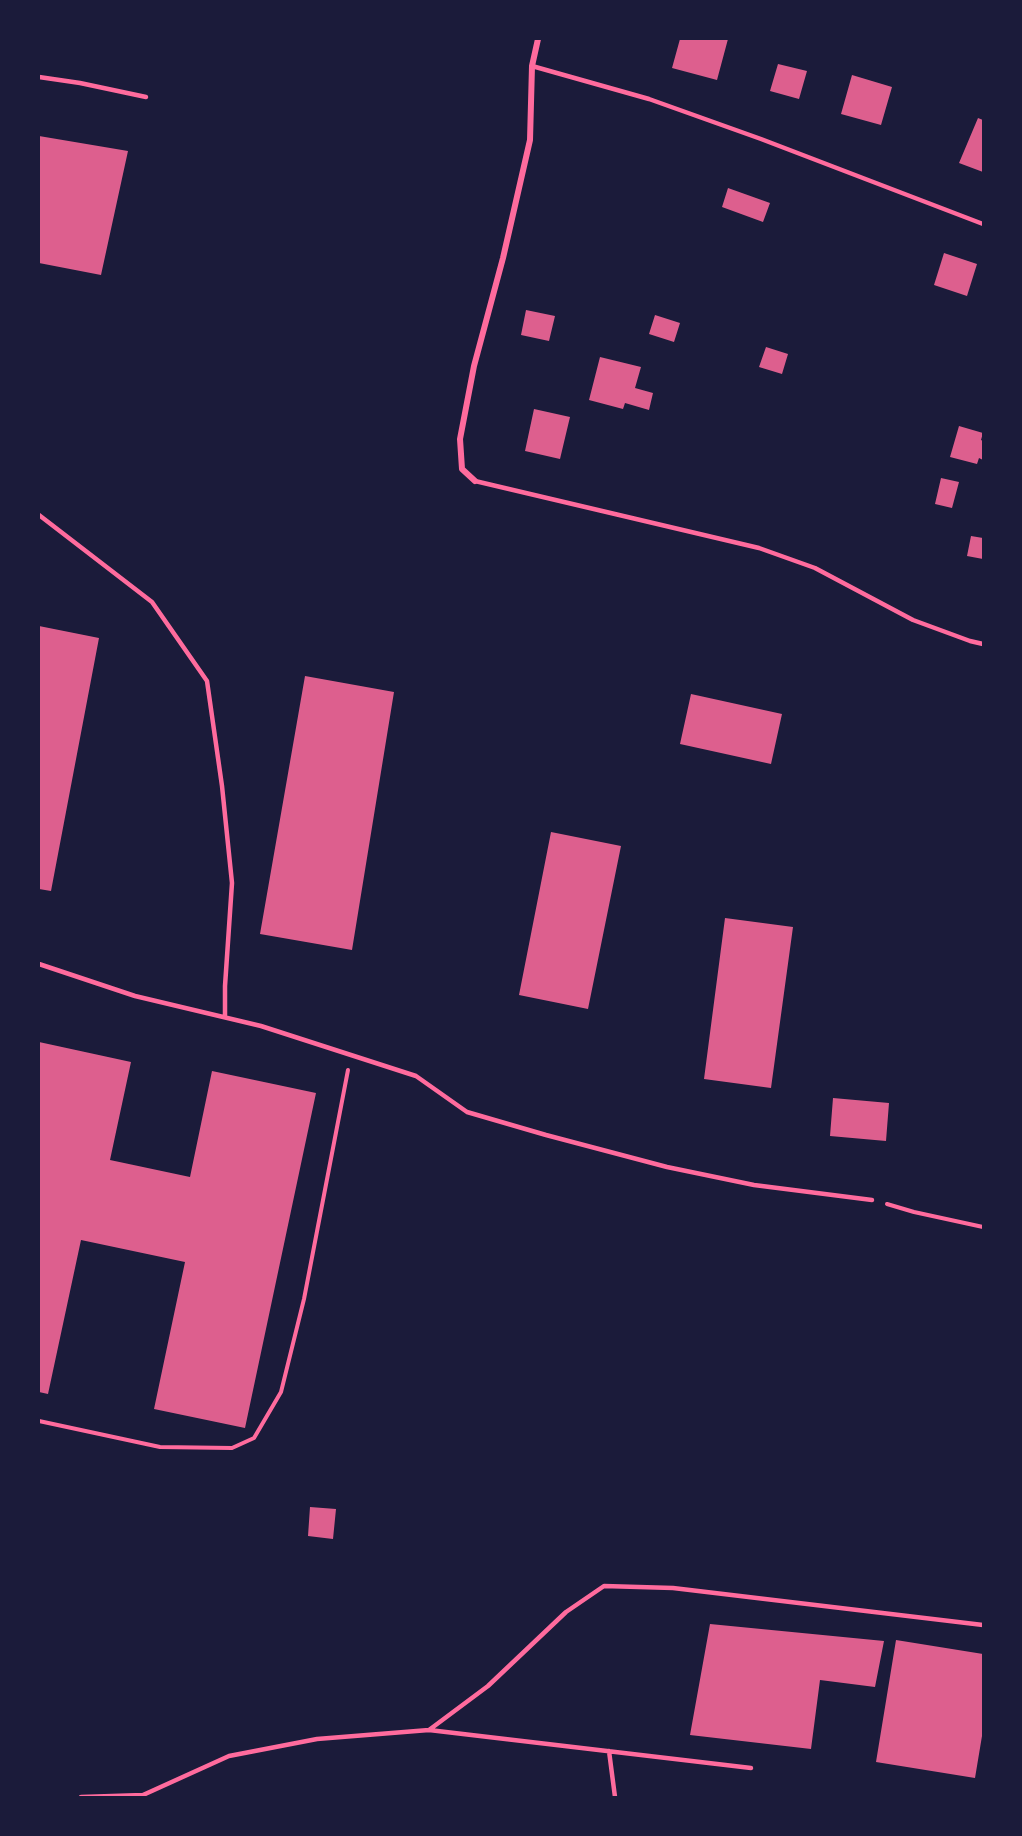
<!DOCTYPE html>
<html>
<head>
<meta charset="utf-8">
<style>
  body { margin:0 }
  #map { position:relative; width:1022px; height:1836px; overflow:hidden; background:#1b1b3a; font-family:"IBM Plex Sans",sans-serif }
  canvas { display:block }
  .frame { position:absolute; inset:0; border:40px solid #1b1b3a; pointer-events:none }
</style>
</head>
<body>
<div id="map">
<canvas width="1022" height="1836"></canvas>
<div class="frame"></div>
</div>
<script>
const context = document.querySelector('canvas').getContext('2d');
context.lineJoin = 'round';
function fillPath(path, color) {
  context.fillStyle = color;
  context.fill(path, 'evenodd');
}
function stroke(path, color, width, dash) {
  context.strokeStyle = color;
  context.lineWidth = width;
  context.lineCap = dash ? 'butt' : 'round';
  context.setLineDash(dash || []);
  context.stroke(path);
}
fillPath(new Path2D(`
  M680,39H728L717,80L672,68Z
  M778,64L807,71L799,99L770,91Z
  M852,75L892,87L881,125L841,114Z
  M978,118L983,120V172L959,163Z
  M39,136L128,151L101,275L39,263Z
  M728,188L770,203L763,222L722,207Z
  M944,253L977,264L967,296L934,285Z
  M526,310L555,316L549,341L521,335Z
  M655,315L680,323L674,342L649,334Z
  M766,347L788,354L782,374L759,367Z
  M600,357L641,367L635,388L653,393L649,410L625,403L623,409L589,400Z
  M534,409L570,417L560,459L525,451Z
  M959,426L983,433L981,440L983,441V460L979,458L977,464L950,457Z
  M941,478L959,482L952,508L935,504Z
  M971,536L983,538V559L967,556Z
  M39,626L99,638L51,891L39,889Z
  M305,676L394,692L352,950L260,934Z
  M691,694L782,714L771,764L680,744Z
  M551,832L621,846L588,1009L519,995Z
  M725,918L793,927L771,1088L704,1079Z
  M39,1042L131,1062L110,1160L190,1177L212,1071L316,1093L245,1428L154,1409L185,1262L81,1240L48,1394L39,1392Z
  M833,1098L889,1103L886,1141L830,1136Z
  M310,1507L336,1509L333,1539L308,1536Z
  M710,1624L884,1641L875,1687L820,1680L811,1749L690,1735Z
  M896,1640L983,1654V1730L975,1778L876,1762Z`), '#dd5f8e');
stroke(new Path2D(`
  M887,1204L914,1212L983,1227
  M39,1421L160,1447L232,1448L254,1438L281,1392L304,1299L348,1070`), '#ff6b9d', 4);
stroke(new Path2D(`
  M532,66L649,99L761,139L983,224
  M39,77L80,83L146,97
  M475,481L759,548L815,568L913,620L970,641L983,644
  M39,515L152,602L207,681L222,786L232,883L225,986V1017
  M39,964L135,996L261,1026L416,1076L467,1112L546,1135L667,1167L754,1185L872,1200
  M429,1730L751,1768
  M609,1751L615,1797
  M81,1797L143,1795L229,1756L317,1739L429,1730L488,1686L566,1612L604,1586L673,1588L983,1625`), '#ff6b9d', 4.5);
stroke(new Path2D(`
  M475,481L462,469L460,439L474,366L503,258L530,140L532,66L538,39`), '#ff6b9d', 6);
</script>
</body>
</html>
